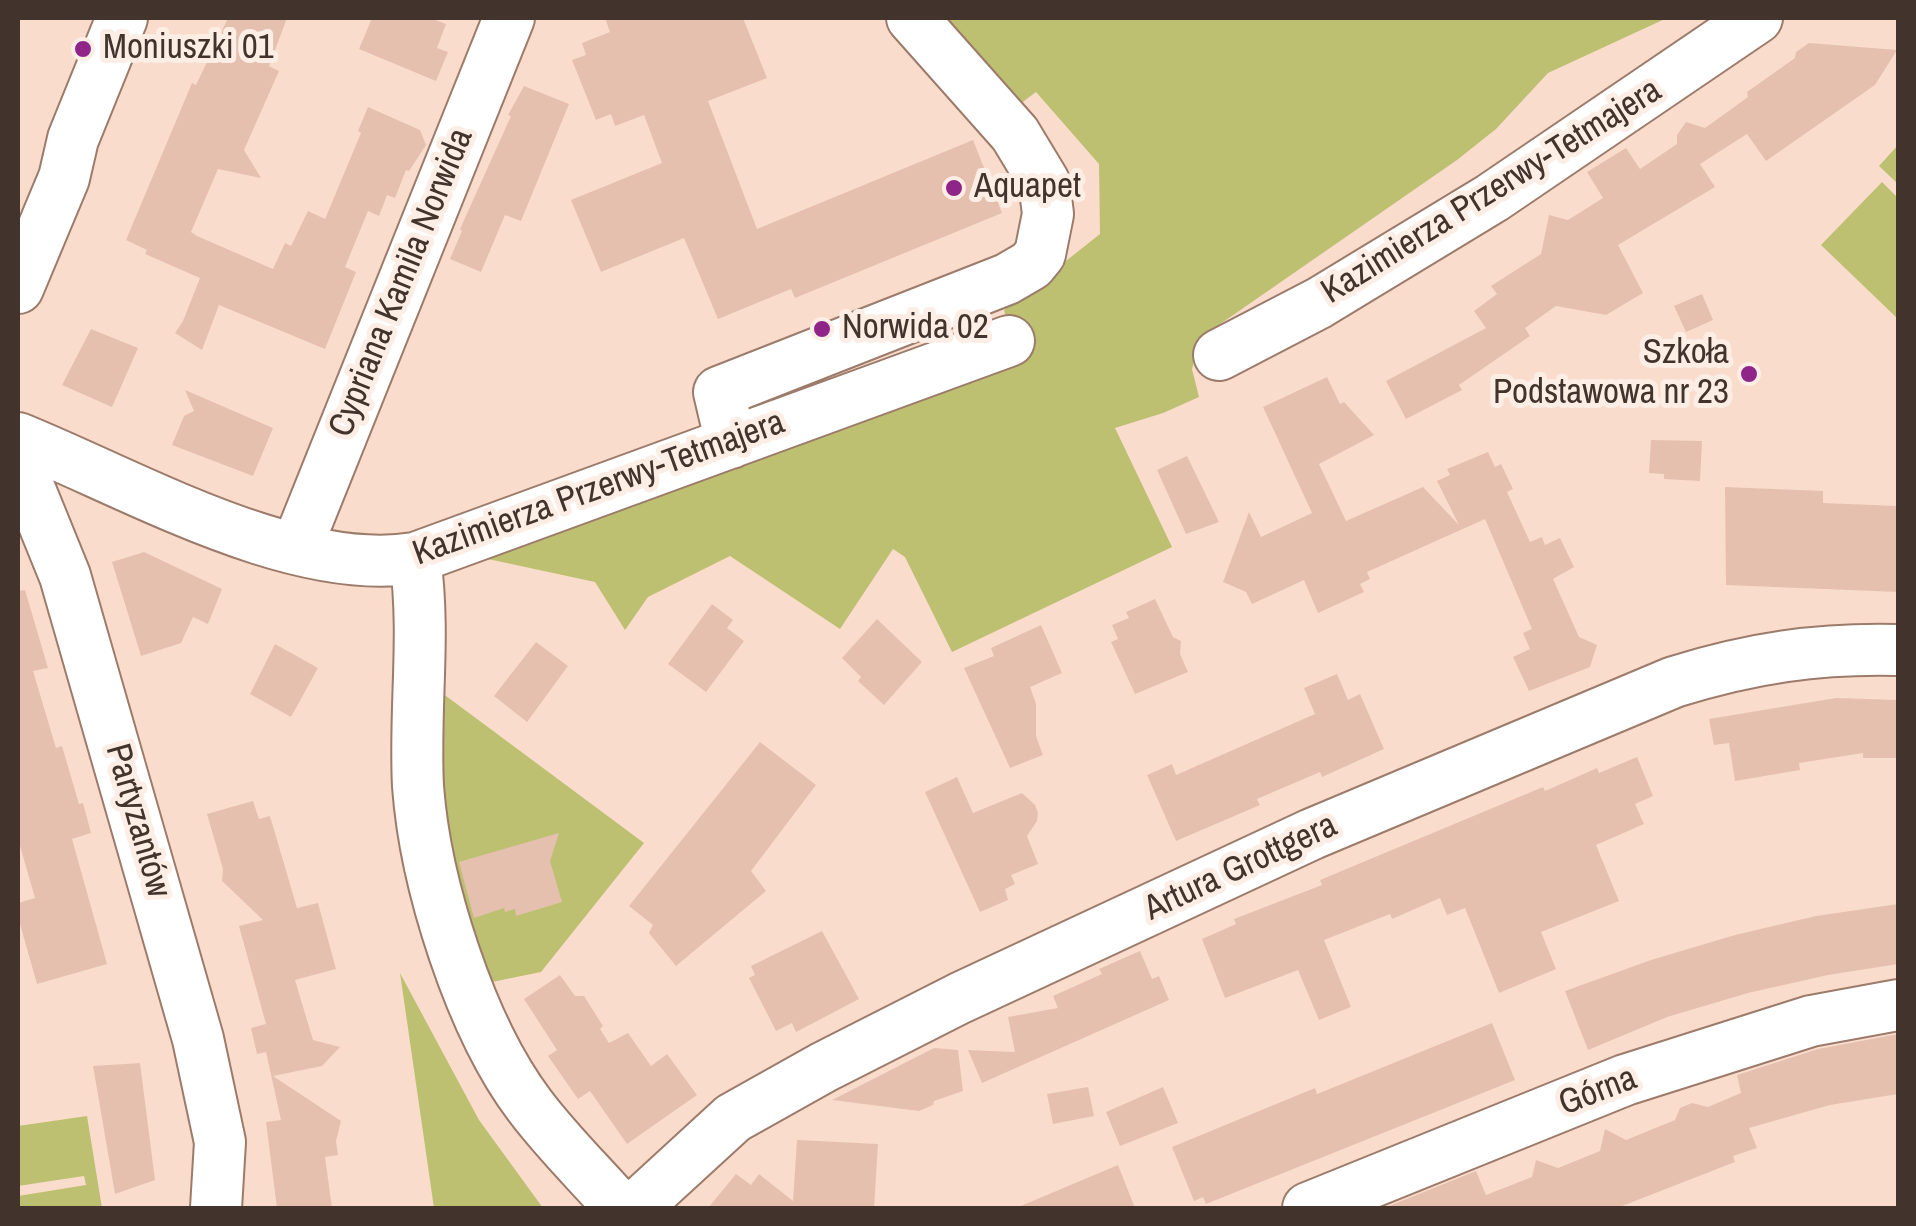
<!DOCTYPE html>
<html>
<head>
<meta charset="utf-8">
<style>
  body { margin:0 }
  #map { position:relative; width:1916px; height:1226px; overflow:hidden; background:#fadccd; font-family:"Archivo Narrow",sans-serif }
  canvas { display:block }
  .frame { position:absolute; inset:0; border:20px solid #42342d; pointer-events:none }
</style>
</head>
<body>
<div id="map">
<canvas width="1916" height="1226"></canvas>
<div class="frame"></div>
</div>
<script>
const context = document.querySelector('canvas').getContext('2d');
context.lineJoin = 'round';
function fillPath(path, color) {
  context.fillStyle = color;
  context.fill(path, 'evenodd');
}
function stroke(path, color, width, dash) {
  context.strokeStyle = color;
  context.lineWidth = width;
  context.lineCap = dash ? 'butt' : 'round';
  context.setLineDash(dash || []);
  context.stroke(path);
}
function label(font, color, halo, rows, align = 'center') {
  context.font = font + ' "Archivo Narrow",sans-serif';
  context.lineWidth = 10;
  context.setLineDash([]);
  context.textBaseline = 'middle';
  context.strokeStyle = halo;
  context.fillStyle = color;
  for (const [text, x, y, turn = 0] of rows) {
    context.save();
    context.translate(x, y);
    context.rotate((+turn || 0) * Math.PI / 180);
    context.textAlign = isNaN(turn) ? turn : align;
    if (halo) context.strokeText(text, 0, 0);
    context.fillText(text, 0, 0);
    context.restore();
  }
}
fillPath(new Path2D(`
  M939,18H1667L1548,73L1496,129L1457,160L1200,338L1192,369L1199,397L1163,413L1115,428L1172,547L952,652L905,557L893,549L840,629L730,556L648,597L625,630L595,582L474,556L1019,363L1004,310L1100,234L1099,164L1036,92L1020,104L1007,86Z
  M1898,145V184L1879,166Z
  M1882,182L1898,198V319L1821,245Z
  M438,690L644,843L541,972L487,983L445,851Z
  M400,973L479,1120L543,1208H434Z
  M87,1116L102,1208H18V1196L86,1185L84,1176L18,1186V1126Z`), '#bdc071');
fillPath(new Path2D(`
  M228,18H287L269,66L279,71L244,150L261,178L218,169L191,232L197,236L273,269L285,243L291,246L308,211L325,219L361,133L358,131L368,107L420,130L426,145L409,171L406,170L395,198L387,195L379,216L368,211L345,267L356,272L325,349L219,305L202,350L175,333L183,321L200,278L145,254L147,250L126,240L192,83L196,85Z
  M372,18H430L446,24L437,48L448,52L436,81L359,49Z
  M605,18H743L767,78L708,101L757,229L973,140L1002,213L795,298L791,289L718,319L684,238L601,272L571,200L662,163L644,115L615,126L611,114L596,120L572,60L586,55L582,43L610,32Z
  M1809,43L1897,50L1875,85L1766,161L1747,134L1700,164L1715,187L1618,245L1643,293L1606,315L1556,306L1525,328L1530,336L1459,385L1462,390L1406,419L1386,381L1486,328L1474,311L1497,294L1491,286L1541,254L1549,215L1568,220L1603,198L1587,172L1626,148L1640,169L1677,144V135L1686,122L1705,128L1748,97L1747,92L1795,58L1796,52Z
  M524,86L569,104L521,221L505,215L481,272L450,259L462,231L460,229L511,116L508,115Z
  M1702,294L1713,320L1686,332L1674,306Z
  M91,329L138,348L112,407L62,385Z
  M1327,377L1340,404L1344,402L1374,435L1319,464L1346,521L1423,487L1459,525L1437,481L1450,475L1447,469L1488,452L1495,467L1501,464L1513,489L1507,492L1530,542L1542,537L1545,545L1560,538L1574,567L1553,579L1579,637L1597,645L1590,667L1529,691L1513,657L1530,649L1523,633L1532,629L1485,519L1367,572L1370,579L1360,584L1364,592L1318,613L1304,580L1252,604L1246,592L1223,582L1249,512L1261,537L1312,513L1263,407Z
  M185,390L273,428L253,476L172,445L184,416L194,411Z
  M1651,440L1702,441L1700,481L1664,479V474L1649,473Z
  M1187,456L1219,522L1186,534L1157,470Z
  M1725,487L1823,491V503L1898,506V592L1726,585Z
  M144,552L222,589L208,624L193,617L181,643L141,656L112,562Z
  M25,590L48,668L33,671L56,748L62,746L79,804L83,803L91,833L72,839L107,964L37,984L18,917V903L35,898L18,839V591Z
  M1155,599L1173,637L1181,641L1180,654L1188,672L1135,694L1111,642L1118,639L1112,625L1129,618L1126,612Z
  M712,604L733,620L727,628L744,641L706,692L668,664Z
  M877,619L922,662L884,705L858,681L861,677L842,658Z
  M1041,625L1062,673L1030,687L1036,704V736L1043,755L1010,768L964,668L994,656L991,648Z
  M536,642L568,666L527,722L494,696Z
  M275,644L318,668L291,717L250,694Z
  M1337,674L1348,700L1360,694L1384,749L1322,777L1320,772L1257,799L1260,805L1176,841L1147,775L1172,764L1176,775L1315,714L1304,688Z
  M1836,698L1898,700V758H1863V753L1799,763L1800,770L1735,781L1729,743L1714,745L1709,719Z
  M760,742L816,785L751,871L766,891L676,966L649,933L653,925L629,906Z
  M1637,757L1653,796L1635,804L1644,824L1596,845L1619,901L1541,932L1556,969L1499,993L1465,908L1447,915L1440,898L1392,919L1390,914L1324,940L1351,1007L1319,1020L1298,970L1225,998L1202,939L1236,924L1234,919L1322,885L1320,880L1543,787L1545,791L1597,768L1599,773Z
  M957,777L973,813L1022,793L1035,805L1038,813L1037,821L1027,836L1038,864L1011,875L1015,884L1005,889L1008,900L980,912L925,792Z
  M253,801L259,819L270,816L297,908L318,903L336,969L295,980L313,1040L340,1047L322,1066L273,1076L341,1121L336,1141L338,1155L325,1157L332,1208H277L266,1122L281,1120L266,1052L257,1054L251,1028L266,1024L239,926L263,920L222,881L223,869L207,814Z
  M559,833L550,861L562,902L516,916L515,909L505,912L504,908L474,918L459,862Z
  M1898,904V964L1828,975L1748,993L1667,1017L1588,1050L1565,991L1651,960L1735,935L1816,916Z
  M822,931L859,999L796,1032L792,1023L776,1031L749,978L755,975L751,966Z
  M1140,951L1152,979L1159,976L1169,1000L982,1083L968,1050L1015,1052L1008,1017L1058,1008L1053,996L1102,974L1099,969Z
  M560,975L575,996H584L603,1026L600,1029L609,1043L628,1033L651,1066L667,1054L697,1095L627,1144L590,1091L578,1099L548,1056L557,1050L524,999Z
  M1492,1023L1515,1080L1206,1204L1203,1197L1194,1201L1172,1147L1315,1088L1317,1094Z
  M1898,1034V1094L1830,1105L1749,1128L1757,1148L1733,1156L1735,1162L1617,1208H1384L1476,1171L1486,1195L1532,1177L1536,1160L1558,1168L1600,1151L1605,1129L1626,1140L1675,1120L1680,1108L1692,1103L1708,1107L1741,1093L1737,1075L1818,1049Z
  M934,1048L958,1050L963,1091L934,1101L933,1105L919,1111L832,1100Z
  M140,1063L155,1180L115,1194L93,1066Z
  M1088,1087L1094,1116L1053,1124L1047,1094Z
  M1163,1087L1178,1123L1120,1146L1106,1112Z
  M797,1140L878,1144L874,1208H708L736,1174L751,1185L759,1174L793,1201Z
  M1118,1165L1135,1208H1016Z`), '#e5c0af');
const minor = new Path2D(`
  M18,288L64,178L73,139L122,18
  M1219,355L1319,303L1492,198L1757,18
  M18,438C130,483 293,578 415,558L1009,341
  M23,440L26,480L65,576L198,1039L220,1142L216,1208
  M731,443L719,392L1007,279L1031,265L1040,254L1048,214L1044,182L1015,134L912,18
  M296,549L509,18
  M415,558C426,634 414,709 418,786C425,883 470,1027 530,1106C557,1142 590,1174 620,1208
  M635,1208L733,1118L824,1067L960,998L1312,834L1674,682C1751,658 1818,648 1898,650
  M1308,1208L1625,1080L1811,1021L1898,1005`);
stroke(minor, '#9c7b6a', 54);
stroke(minor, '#fff', 50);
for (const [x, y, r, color] of [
  [83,49,10,"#902589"],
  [954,188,10,"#902589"],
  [822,329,10,"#902589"],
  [1749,374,10,"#902589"]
]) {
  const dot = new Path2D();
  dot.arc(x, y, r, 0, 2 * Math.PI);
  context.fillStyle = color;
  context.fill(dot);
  stroke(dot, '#fcede5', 4);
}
label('35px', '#42342d', '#fcede5', [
  ["Moniuszki 01",103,49],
  ["Aquapet",974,188],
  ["Norwida 02",842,329],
  ["Szkoła",1729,354,"right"],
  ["Podstawowa nr 23",1729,394,"right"]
], 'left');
label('35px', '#42342d', '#fcede5', [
  ["Kazimierza Przerwy-Tetmajera",1492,192,-32],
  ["Cypriana Kamila Norwida",402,283,-68],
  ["Kazimierza Przerwy-Tetmajera",599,489,-20],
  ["Partyzantów",137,821,74],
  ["Artura Grottgera",1241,868,-25],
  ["Górna",1598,1092,-21]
]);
</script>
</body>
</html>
